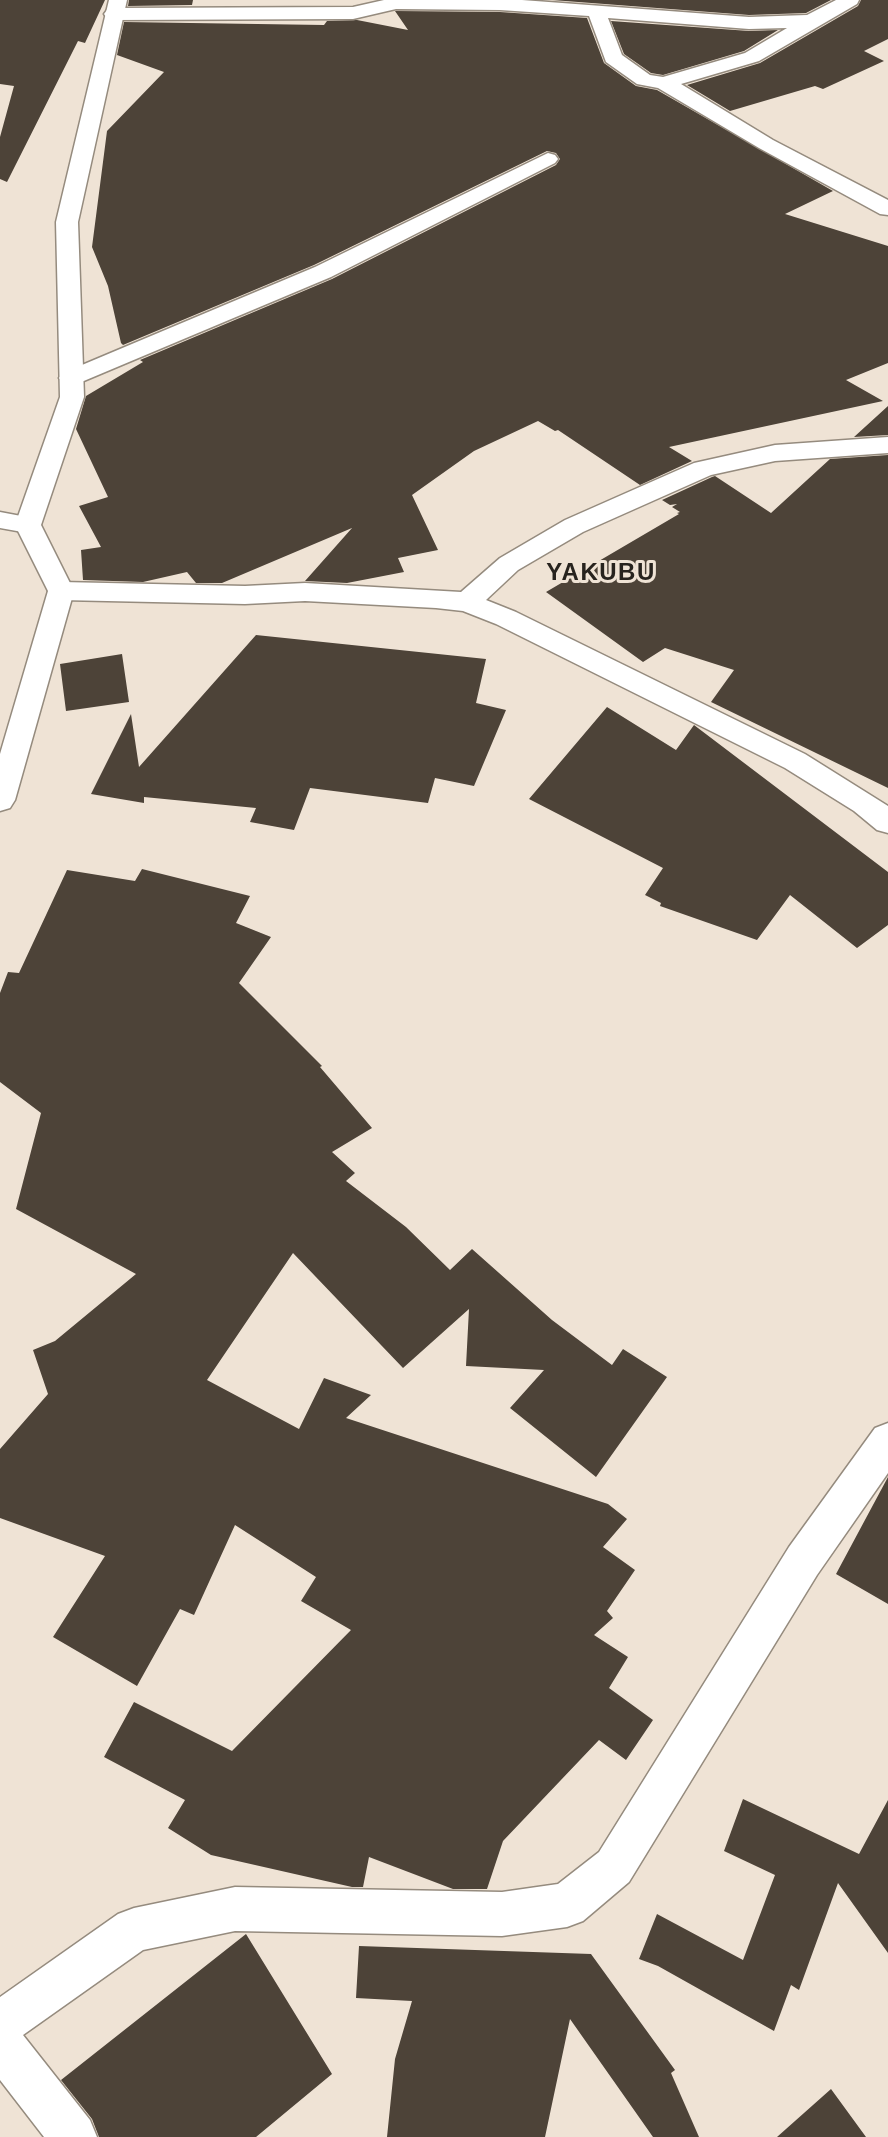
<!DOCTYPE html>
<html>
<head>
<meta charset="utf-8">
<style>
  body { margin:0 }
  canvas { display:block; background:#efe3d5 }
</style>
</head>
<body>
<canvas width="888" height="2137"></canvas>
<script>
const context = document.querySelector('canvas').getContext('2d');
context.lineJoin = 'round';
function fillPath(path, color) {
  context.fillStyle = color;
  context.fill(path, 'evenodd');
}
function stroke(path, color, width, dash) {
  context.strokeStyle = color;
  context.lineWidth = width;
  context.lineCap = dash ? 'butt' : 'round';
  context.setLineDash(dash || []);
  context.stroke(path);
}
function label(font, color, halo, rows, align = 'center') {
  context.font = font + ' Helvetica,sans-serif';
  context.lineWidth = 6;
  context.setLineDash([]);
  context.textBaseline = 'middle';
  context.strokeStyle = halo;
  context.fillStyle = color;
  for (const [text, x, y, turn = 0] of rows) {
    context.save();
    context.translate(x, y);
    context.rotate((+turn || 0) * Math.PI / 180);
    context.textAlign = isNaN(turn) ? turn : align;
    if (halo) context.strokeText(text, 0, 0);
    context.fillText(text, 0, 0);
    context.restore();
  }
}
fillPath(new Path2D(`
  M0,0H105L85,43L78,41L7,182L0,179V137L14,86L0,84Z
  M129,0H193L192,5L128,6Z
  M552,0H831L806,13L749,15Z
  M861,0H888V39L864,51L884,61L823,89L815,86L730,111L687,85L760,63L858,6Z
  M395,11L500,12L587,18L604,63L636,86L657,90L833,191L785,214L888,246V363L846,380L883,401L669,447L692,461L640,485L558,430L555,431L538,421L474,451L412,495L438,550L398,558L404,572L347,583L305,581L352,528L222,583H196L187,572L143,582L83,580L81,550L101,547L79,506L108,497L76,429L86,396L143,362L140,360L332,279L556,165L560,159L556,153L547,151L314,265L123,345L121,343L108,286L92,247L107,131L164,72L117,55L124,22L324,25L327,21L357,20L408,30Z
  M611,21L749,31L778,30L744,51L663,75L651,73L624,54Z
  M888,406V435L854,437Z
  M888,455V788L711,702L734,670L665,648L643,662L546,592L679,514L677,513L680,512L672,507L677,504L670,505L662,500L712,477L715,476L771,513L830,459Z
  M256,635L486,659L476,703L506,710L474,786L435,778L428,803L310,788L294,830L250,822L256,808L144,797V803L91,794L131,714L139,767Z
  M122,654L129,702L66,711L60,664Z
  M607,707L676,750L694,725L888,872V925L857,948L790,895L757,940L660,906L661,903L645,895L663,868L529,799Z
  M142,869L250,896L236,923L271,937L239,983L322,1066L320,1067L372,1128L332,1152L355,1173L346,1181L406,1227L450,1270L472,1249L552,1320L612,1365L623,1349L667,1377L596,1477L510,1408L544,1370L466,1366L469,1309L403,1368L293,1253L207,1380L299,1429L324,1378L371,1395L346,1418L608,1504L627,1519L603,1547L635,1570L607,1611L613,1618L594,1635L628,1657L609,1688L653,1720L626,1760L599,1740L503,1841L487,1889H453L369,1857L363,1887H352L211,1855L168,1828L185,1800L104,1757L134,1702L232,1751L351,1630L301,1601L316,1577L235,1525L194,1615L180,1609L137,1686L53,1637L105,1556L0,1518V1449L48,1394L33,1350L55,1341L136,1274L16,1209L41,1113L0,1082V993L8,972L19,973L67,870L135,881Z
  M888,1477V1604L836,1574Z
  M743,1799L859,1854L888,1800V1953L838,1883L799,1990L791,1985L774,2031L658,1966L639,1959L657,1914L743,1960L775,1875L724,1851Z
  M246,1934L332,2074L256,2137H99L92,2119L61,2080Z
  M359,1946L591,1954L675,2070L671,2073L699,2137H653L570,2019L545,2137H387L395,2059L412,2001L356,1998Z
  M831,2089L866,2137H777Z`), '#4d4338');
const minor = new Path2D(`
  M384,0H522L749,17L807,15L836,0H859L857,4L759,61L681,84L773,140L888,200V215L880,214L759,148L658,88L637,84L606,62L589,16L500,10L396,9L353,19L114,20L107,18L104,14L107,10L114,8L353,7ZM608,18L749,29L787,28L745,53L663,77L650,75L622,55Z
  M548,153L555,155L558,159L555,163L331,277L79,383L71,385L63,383L59,378L63,373L315,267Z
  M888,437V453L775,461L711,475L583,532L518,570L486,600L516,612L805,754L888,806V833L877,830L854,811L785,768L496,624L463,611L436,608L305,601L245,604L61,600L52,597L48,591L52,585L61,582L245,586L305,583L461,592L500,558L565,520L694,463L775,445Z
  M0,512L37,519L41,525L37,531L28,533L0,528Z
  M888,1423V1473L817,1575L629,1882L583,1921L567,1927L502,1936L235,1931L143,1950L23,2035L90,2120L97,2137H44L0,2080V1997L118,1914L134,1908L235,1887L502,1892L558,1884L599,1852L789,1547L875,1428Z`);
const tertiary = new Path2D(`
  M109,0H127L78,222L84,397L41,525L74,591L15,800L10,808L0,811V754L48,591L15,525L60,397L56,222Z`);
stroke(minor, '#958b7e', 3);
stroke(tertiary, '#958b7e', 3);
fillPath(minor, '#fff');
fillPath(tertiary, '#fff');
context.letterSpacing = '1.5px';
label('bold 24px', '#27231e', '#efe3d5', [
  ["YAKUBU",601,573]
]);
context.letterSpacing = '0px';
</script>
</body>
</html>
